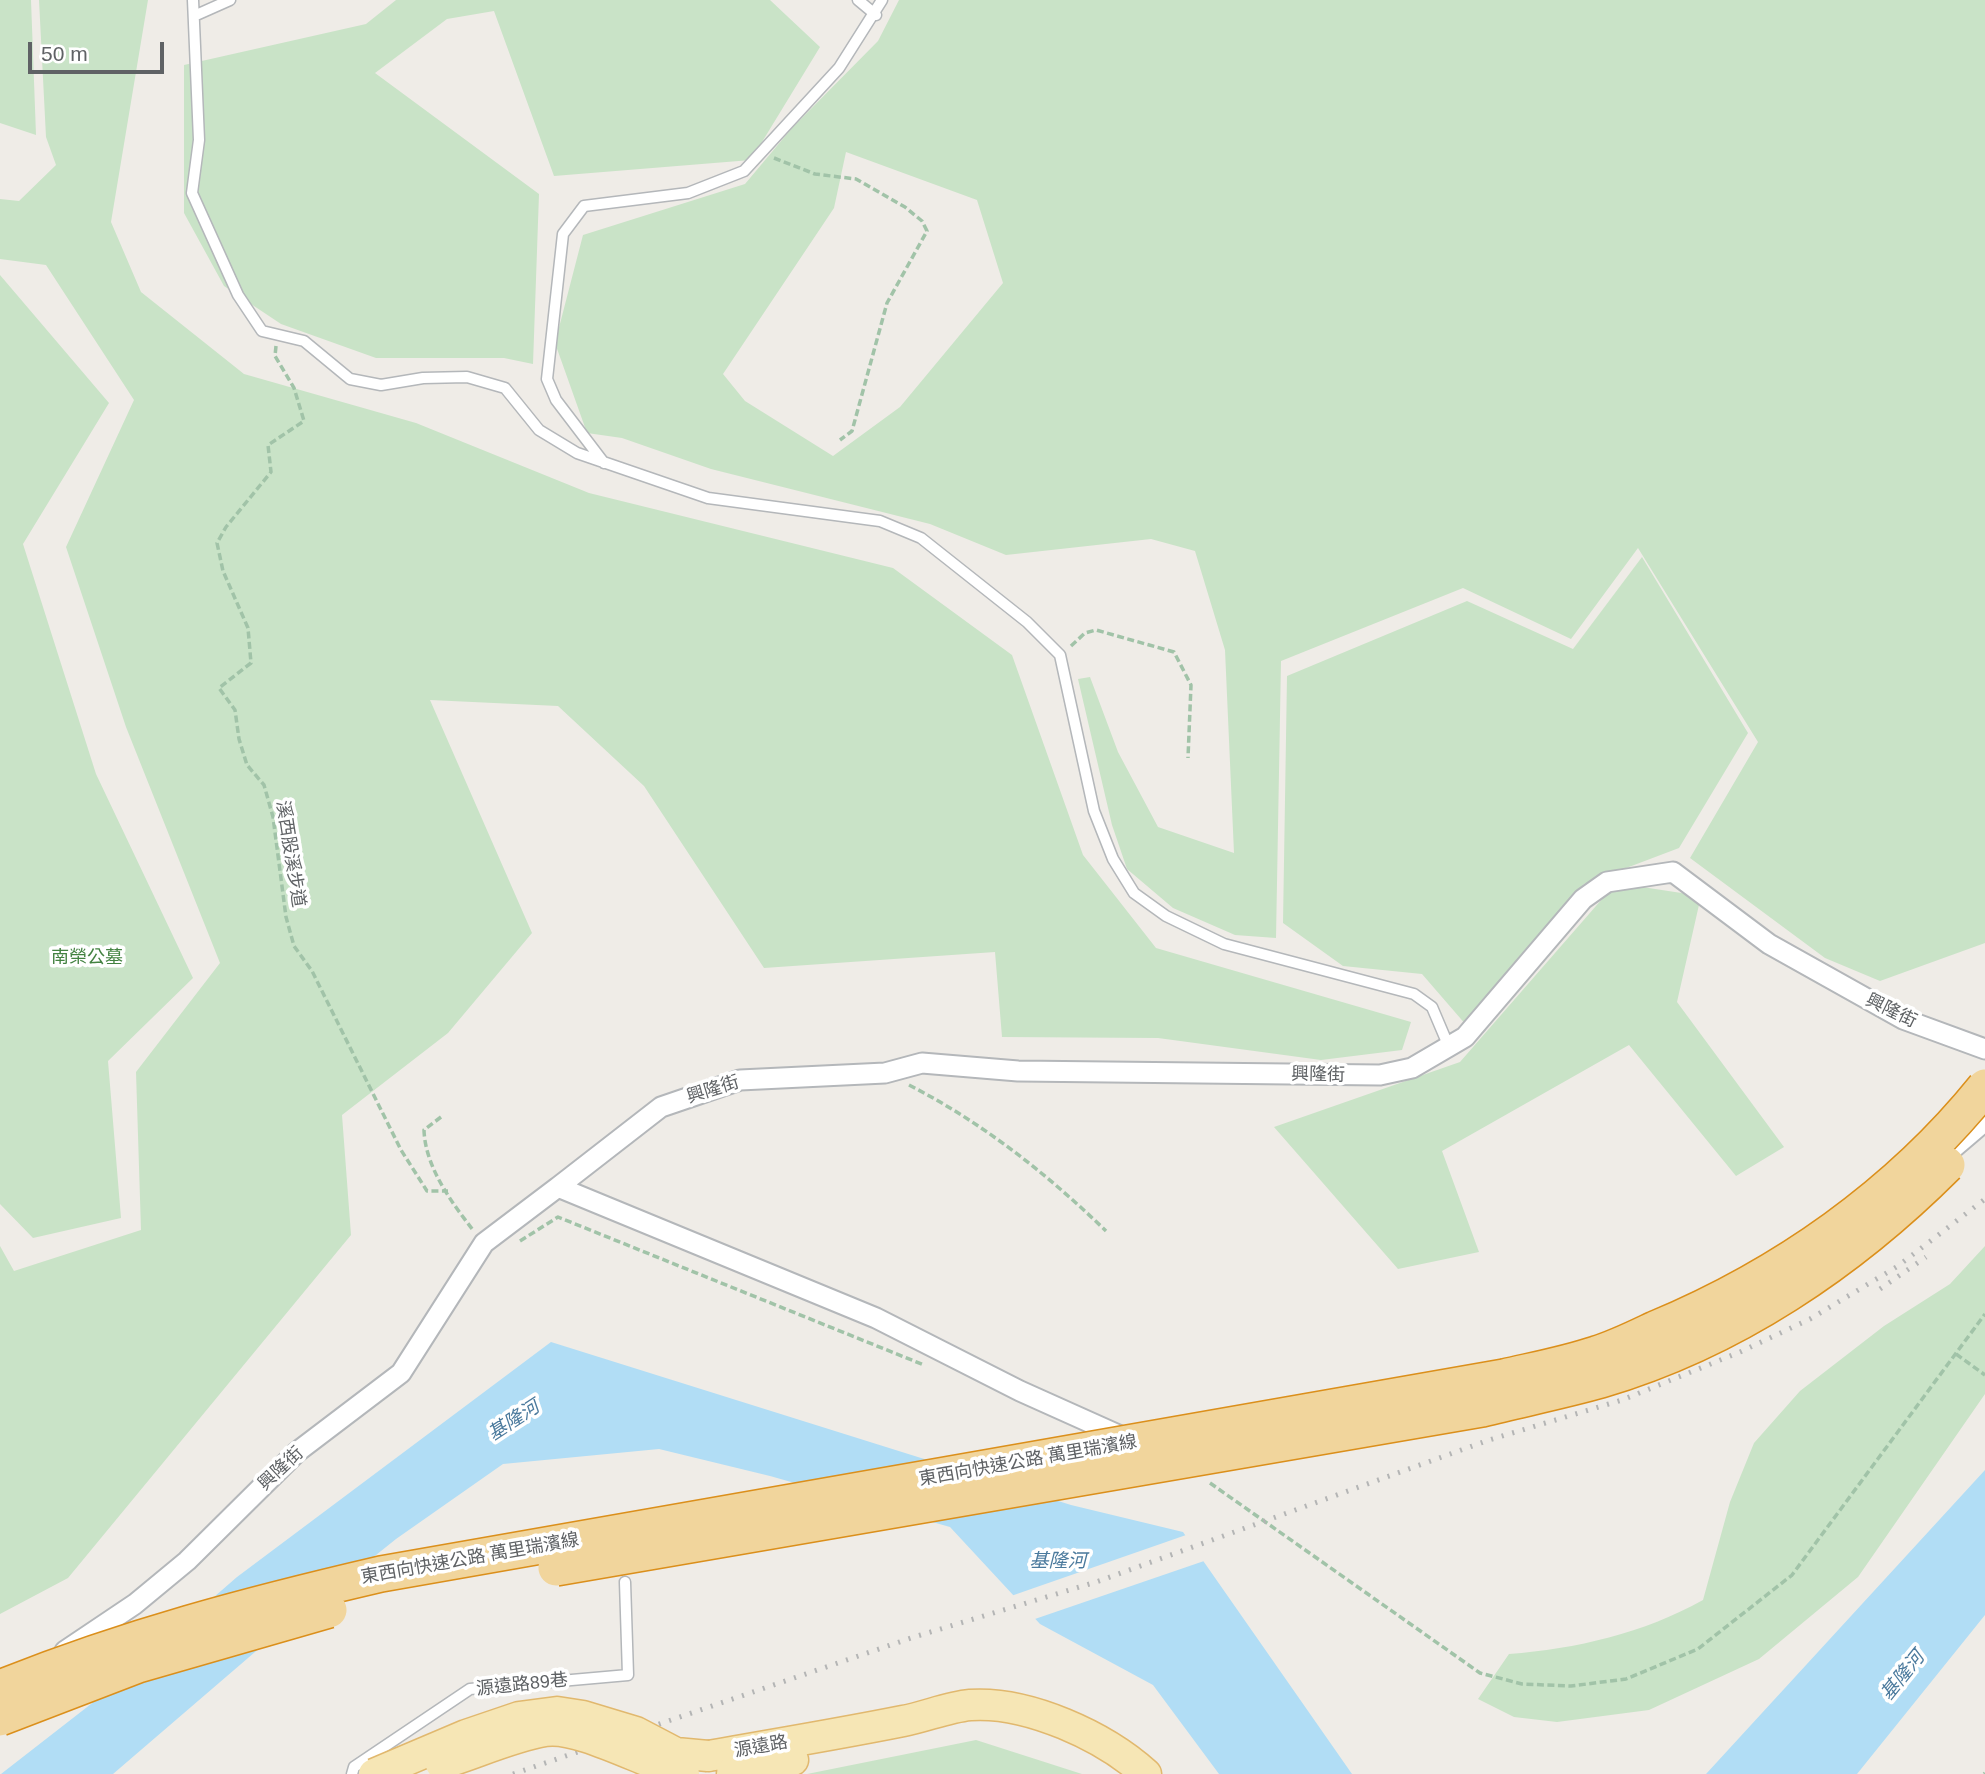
<!DOCTYPE html>
<html>
<head>
<meta charset="utf-8">
<style>
  body { margin:0 }
  #map { position:relative; width:1985px; height:1774px; overflow:hidden; background:#efece7; font-family:Helvetica,sans-serif }
  canvas { display:block }
  .scale { position:absolute; left:28px; top:42px; width:136px; height:32px; box-sizing:border-box; border:4px solid #5f6265; border-top:0; padding-left:9px; font-size:21px; line-height:24px; white-space:nowrap; color:#5f6265; -webkit-text-stroke:5px #fff; paint-order:stroke }
</style>
</head>
<body>
<div id="map">
<canvas width="1985" height="1774"></canvas>
<div class="scale">50 m</div>
</div>
<script>
const context = document.querySelector('canvas').getContext('2d');
context.lineJoin = 'round';
function fillPath(path, color) {
  context.fillStyle = color;
  context.fill(path, 'evenodd');
}
function stroke(path, color, width, dash) {
  context.strokeStyle = color;
  context.lineWidth = width;
  context.lineCap = dash ? 'butt' : 'round';
  context.setLineDash(dash || []);
  context.stroke(path);
}
function label(font, color, halo, rows, align = 'center') {
  context.font = font + ' Helvetica,"Noto Sans TC",sans-serif';
  context.lineWidth = 7;
  context.setLineDash([]);
  context.textBaseline = 'middle';
  context.strokeStyle = halo;
  context.fillStyle = color;
  for (const [text, x, y, turn = 0] of rows) {
    context.save();
    context.translate(x, y);
    context.rotate((+turn || 0) * Math.PI / 180);
    context.textAlign = isNaN(turn) ? turn : align;
    if (halo) context.strokeText(text, 0, 0);
    context.fillText(text, 0, 0);
    context.restore();
  }
}
fillPath(new Path2D(`
  M0,0H31L36,135L0,123Z
  M39,0H148L111,222L141,292L244,374L416,423L589,493L893,568L1012,655L1083,855L1156,948L1411,1022L1402,1050L1321,1060L1158,1038L1002,1037L995,952L764,968L644,786L558,706L430,700L532,933L448,1033L342,1115L351,1235L68,1578L0,1614V1246L14,1271L141,1230L136,1072L220,963L126,727L66,547L134,400L46,265L0,259V199L19,201L56,165L46,137Z
  M396,0H770L820,47L751,160L554,176L494,11L447,19L375,73L539,194L533,364L504,358H376L281,324L224,286L184,213V65L366,24Z
  M899,0H1985V943L1880,981L1825,958L1690,858L1758,742L1638,548L1571,639L1463,588L1281,661L1276,938L1235,935L1173,908L1127,869L1112,825L1078,679L1090,677L1118,752L1158,827L1234,853L1225,650L1195,551L1151,539L1006,555L930,524L711,469L622,438L587,433L555,343L583,235L745,184L792,128L878,41ZM846,152L977,200L1003,283L900,407L833,456L745,401L723,374L834,208Z
  M0,275L109,403L23,544L96,774L193,978L108,1061L121,1218L33,1238L0,1204Z
  M1642,557L1748,733L1679,848L1584,884L1467,1026L1422,974L1343,966L1283,923L1287,676L1467,601L1573,649Z
  M1616,883L1701,896L1677,1002L1784,1147L1736,1176L1629,1045L1442,1151L1479,1252L1398,1269L1274,1127L1460,1062Z
  M1985,1246V1394L1858,1577L1759,1659L1649,1710L1557,1722L1514,1717L1478,1699L1509,1654C1576,1649 1644,1633 1703,1600L1730,1502L1754,1443L1800,1391L1884,1326L1950,1284Z
  M976,1740L1082,1774H807Z`), '#c9e3c7');
fillPath(new Path2D(`
  M551,1342L1071,1505L1183,1532L1352,1774H1219L1153,1685L1040,1624L950,1527L770,1476L659,1449L503,1464L396,1539L255,1652L113,1774H1L91,1704L237,1577Z
  M1985,1470V1615L1857,1774H1706Z`), '#b1ddf5');
fillPath(new Path2D(`
  M1189,1534L1207,1560L1032,1620L1011,1596Z`), '#efece7');
const lane = new Path2D(`
  M193,0L199,140L192,193L238,295L262,331L304,341L350,379L381,385L423,378L467,377L505,388L539,430L577,453L708,498L880,521L921,538L1027,622L1060,655L1094,811L1113,859L1134,893L1166,916L1224,944L1414,994L1432,1007L1449,1047
  M858,0L876,15
  M194,16L230,0
  M604,463L556,400L547,379L563,234L584,206L688,193L744,171L839,68L882,0
  M352,1774L354,1767L470,1689L628,1675L625,1582`);
const street = new Path2D(`
  M1938,1161L1985,1121
  M558,1187L661,1107L740,1080L885,1073L922,1063L1018,1071L1380,1075L1412,1068L1465,1037L1583,899L1607,882L1673,872L1769,944L1903,1019L1985,1049
  M65,1651L135,1604L187,1561L297,1452L401,1373L484,1243L558,1187L876,1318L1020,1391L1127,1439`);
const primary = new Path2D(`
  M708,1756C772,1745 838,1734 903,1721C925,1717 948,1707 970,1705C1028,1701 1104,1736 1146,1774
  M732,1774L793,1760`);
stroke(lane, '#b4b7ba', 13);
stroke(street, '#b4b7ba', 23);
stroke(primary, '#e1b86e', 33);
stroke(new Path2D(`
  M774,158L815,174L856,179L905,207L922,221L927,231L887,303L852,431L840,440
  M276,346L275,356L294,388L304,421L268,445L271,472L226,527L217,543L223,571L248,628L251,663L219,688L235,710L239,739L247,765L264,785L273,817L286,917L294,946L312,971L401,1150L427,1191H448
  M1071,646L1085,633L1096,630L1174,652L1191,685L1188,758
  M909,1085C983,1123 1047,1174 1106,1231
  M441,1117L424,1130C425,1166 451,1202 473,1230
  M520,1241L558,1217L924,1365
  M1956,1354L1985,1375
  M1210,1483L1480,1673L1522,1684L1571,1686L1626,1679L1698,1649L1792,1575L1985,1314
  M1984,1774L1985,1773`), '#a1c3a8', 3.5, [7, 3.5]);
stroke(lane, '#fff', 10);
stroke(street, '#fff', 19);
stroke(primary, '#f6e6b5', 30);
stroke(new Path2D(`
  M1880,1289L1926,1257
  M513,1774L914,1637L1096,1582L1489,1440L1622,1400L1740,1352L1810,1319L1898,1266L1985,1199`), '#b4b5b5', 5, [2, 9]);
const primaryBridge = new Path2D(`
  M441,1764C475,1754 510,1737 545,1731C578,1725 648,1765 684,1774
  M374,1774L466,1735L519,1717L557,1712L583,1716L636,1732L676,1753L708,1756`);
const highwayBridge = new Path2D(`
  M556,1568L1482,1409C1522,1399 1562,1391 1601,1380C1733,1341 1850,1262 1947,1165
  M0,1688C127,1637 248,1605 381,1574L1504,1377C1534,1370 1566,1364 1596,1354C1616,1348 1636,1338 1655,1329C1782,1276 1898,1195 1985,1087
  M0,1718L138,1665L329,1610`);
stroke(primaryBridge, '#e1b86e', 33, []);
stroke(highwayBridge, '#db8f1b', 38, []);
stroke(primaryBridge, '#f6e6b5', 30);
stroke(highwayBridge, '#f1d59c', 35);
label('18px', '#5f6265', '#fff', [
  ["溪西股溪步道",290,854,81],
  ["興隆街",1891,1011,26],
  ["興隆街",1318,1075,1],
  ["興隆街",713,1090,-17],
  ["東西向快速公路 萬里瑞濱線",1028,1461,-10],
  ["興隆街",281,1469,-43],
  ["東西向快速公路 萬里瑞濱線",470,1559,-10],
  ["源遠路89巷",522,1685,-6],
  ["源遠路",761,1747,-10]
]);
label('18px', '#438241', '#fff', [
  ["南榮公墓",87,958]
]);
label('italic 19px', '#4b7a9d', '#fff', [
  ["基隆河",514,1421,-33],
  ["基隆河",1058,1562],
  ["基隆河",1903,1676,-51]
]);
</script>
</body>
</html>
